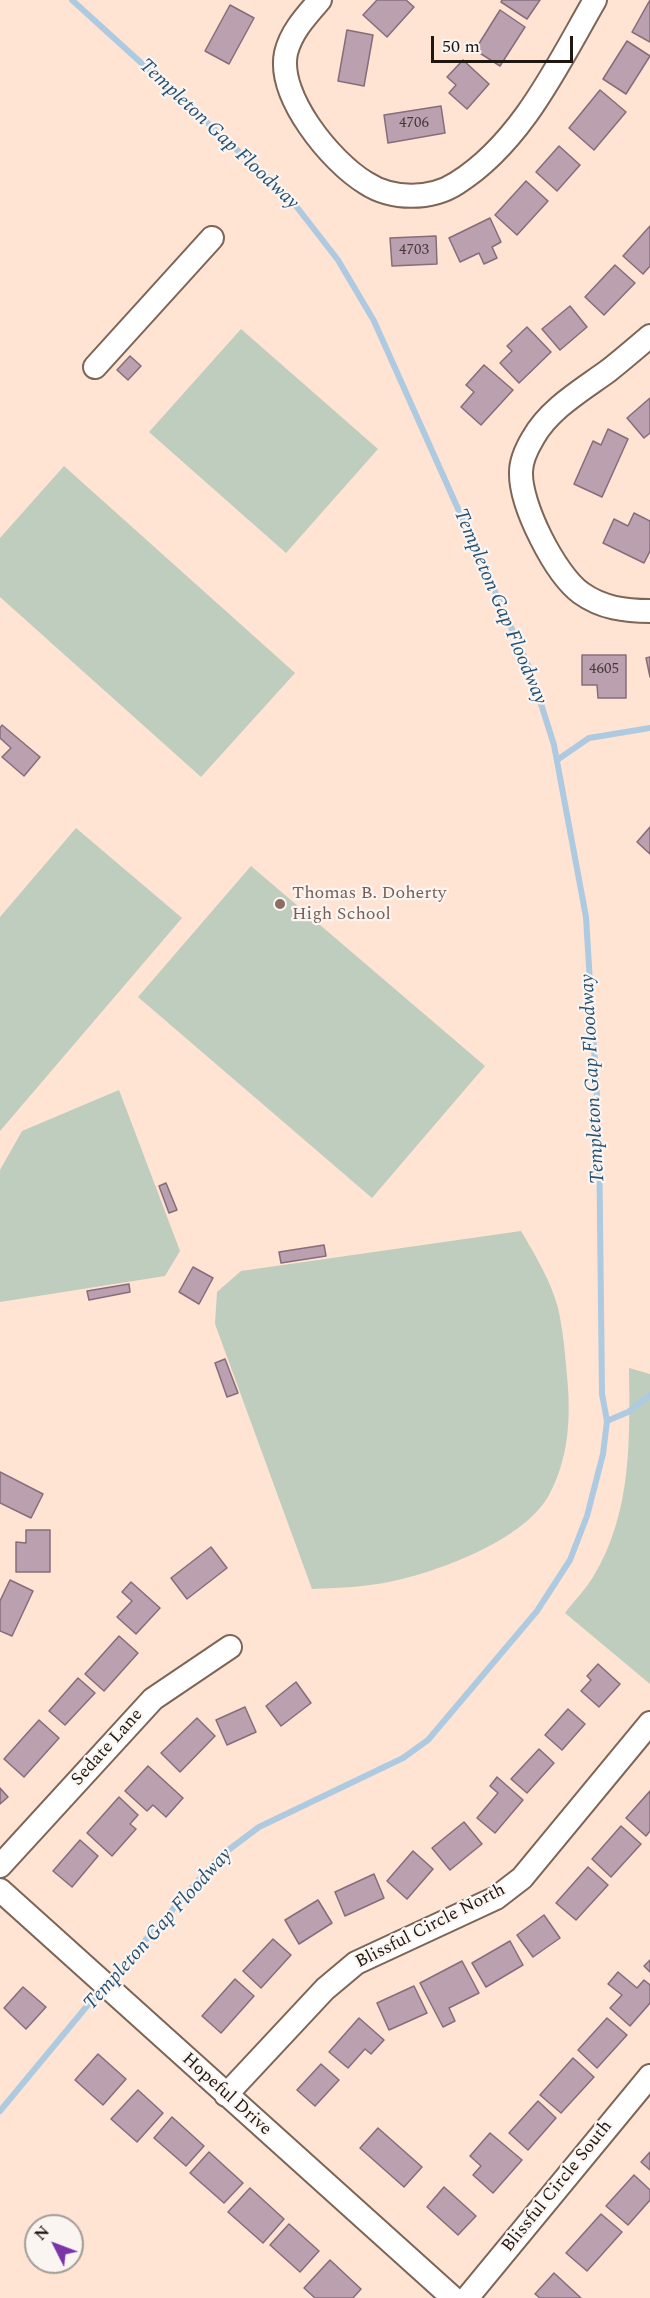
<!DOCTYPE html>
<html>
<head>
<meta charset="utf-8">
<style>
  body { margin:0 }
  #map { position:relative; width:650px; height:2298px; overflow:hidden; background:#ffe3d3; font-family:Spectral,serif }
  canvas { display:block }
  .north { position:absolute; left:24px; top:2214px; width:60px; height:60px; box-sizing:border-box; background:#fbf5f2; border:2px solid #a39c98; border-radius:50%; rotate:312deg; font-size:16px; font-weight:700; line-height:24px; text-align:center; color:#201711 }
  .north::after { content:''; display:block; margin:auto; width:21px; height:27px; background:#7a35a8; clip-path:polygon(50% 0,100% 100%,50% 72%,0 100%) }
  .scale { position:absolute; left:431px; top:36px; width:142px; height:27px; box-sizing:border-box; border:3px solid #201711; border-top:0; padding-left:8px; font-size:18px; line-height:21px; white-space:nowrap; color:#201711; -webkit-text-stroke:4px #fbf5f2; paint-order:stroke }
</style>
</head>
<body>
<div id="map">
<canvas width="650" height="2298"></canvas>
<div class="north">N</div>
<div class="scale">50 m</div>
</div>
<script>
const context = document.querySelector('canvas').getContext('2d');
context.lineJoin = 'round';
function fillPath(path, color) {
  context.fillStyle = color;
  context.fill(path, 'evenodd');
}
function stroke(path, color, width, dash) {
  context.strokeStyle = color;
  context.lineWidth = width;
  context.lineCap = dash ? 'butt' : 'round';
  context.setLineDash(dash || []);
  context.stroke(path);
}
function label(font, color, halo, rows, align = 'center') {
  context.font = font + ' Spectral,serif';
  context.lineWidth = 4.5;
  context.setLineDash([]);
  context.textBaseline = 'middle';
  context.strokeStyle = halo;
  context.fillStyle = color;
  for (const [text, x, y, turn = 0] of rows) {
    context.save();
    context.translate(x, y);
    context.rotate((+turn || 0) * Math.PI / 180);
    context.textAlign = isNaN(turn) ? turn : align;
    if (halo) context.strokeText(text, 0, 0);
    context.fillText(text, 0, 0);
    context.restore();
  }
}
fillPath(new Path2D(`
  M241,329L378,449L286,553L149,432Z
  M64,466L295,673L201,777L0,597V538Z
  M76,828L182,918L0,1131V917Z
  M251,866L485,1066L372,1198L138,997Z
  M119,1090L180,1251L165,1276L0,1302V1170L22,1131Z
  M521,1231C535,1255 551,1281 558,1308C563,1330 565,1353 567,1376C571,1417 569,1458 549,1495C524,1541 433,1574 384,1583C361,1587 336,1588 312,1589L215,1324L217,1292L241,1271Z
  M629,1368L650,1374V1684L565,1613C574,1601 585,1590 593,1577C632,1514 630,1438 629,1368Z`), '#becdbd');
stroke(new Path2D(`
  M557,760L589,738L650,728
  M607,1421L628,1412L650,1395
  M0,2111L87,2006L219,1857L259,1827L403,1758L428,1740L537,1611L570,1560L587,1516L603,1454L607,1421L602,1394L599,1130L586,917L554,745L531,672L374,321L338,260L289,197L72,0`), '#adcae1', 6);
const building = new Path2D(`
  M377,0H406L414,7L387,37L363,15Z
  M502,0H540L527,19L501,2Z
  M650,0V42L632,32Z
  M230,5L254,18L229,64L205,51Z
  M500,10L525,27L500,66L475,50Z
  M347,30L373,35L364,86L338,81Z
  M627,41L650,56L626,94L603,79Z
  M463,60L489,84L467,109L449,93L456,85L447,77Z
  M600,90L626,112L594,150L569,128Z
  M441,106L445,133L388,143L384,115Z
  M559,146L580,165L557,191L536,172Z
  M526,181L548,201L517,235L495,215Z
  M490,218L501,242L492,247L497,258L484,264L479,253L460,262L449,238Z
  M650,226V266L643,274L623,256Z
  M436,236L437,264L392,266L390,238Z
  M615,265L635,283L604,315L585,297Z
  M570,306L587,327L560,350L542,329Z
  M527,327L551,352L519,383L500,363L512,351L507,346Z
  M130,356L141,366L128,380L117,370Z
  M484,365L513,390L481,425L461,407L474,392L466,385Z
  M650,398V433L644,438L627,418Z
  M608,429L628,439L602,497L574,484L593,441L601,445Z
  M634,513L650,521V551L644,563L603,543L614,519L628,526Z
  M582,655H626V698H598L597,685H582Z
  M650,657V677L646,658Z
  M2,725L40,757L24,776L2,757L11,748L0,738V728Z
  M650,827V854L637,842Z
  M166,1183L177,1210L169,1213L159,1186Z
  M324,1245L326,1256L281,1263L279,1252Z
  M193,1267L213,1278L199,1304L179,1292Z
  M129,1284L130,1292L89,1300L87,1291Z
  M225,1359L238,1393L227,1397L215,1363Z
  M0,1472L43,1494L31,1518L0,1503Z
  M26,1530H50V1572H16V1542L26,1543Z
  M211,1547L227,1568L187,1599L171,1578Z
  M10,1580L33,1591L12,1636L0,1631V1601Z
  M131,1582L160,1608L136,1634L117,1617L132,1601L122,1592Z
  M119,1636L138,1653L104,1691L85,1674Z
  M598,1664L620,1684L599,1707L581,1691L591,1680L587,1676Z
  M78,1678L95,1693L65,1725L49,1711Z
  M296,1682L311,1703L281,1726L266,1706Z
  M245,1707L256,1732L227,1745L216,1720Z
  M568,1709L585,1724L562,1750L545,1735Z
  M197,1718L215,1736L180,1772L161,1753Z
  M39,1720L59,1738L24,1777L4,1759Z
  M539,1749L554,1763L527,1793L511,1779Z
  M148,1766L183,1798L166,1817L153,1805L147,1811L125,1791Z
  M497,1777L523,1800L495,1833L477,1818L498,1793L490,1786Z
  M0,1788L8,1797L0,1804Z
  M650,1791V1831L646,1836L626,1818Z
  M119,1797L138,1815L130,1824L136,1829L112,1856L87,1833Z
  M464,1822L482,1844L450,1870L432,1848Z
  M621,1826L641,1844L611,1877L592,1859Z
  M80,1840L98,1856L72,1887L53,1871Z
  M413,1851L433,1869L407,1899L387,1881Z
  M588,1867L608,1885L576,1920L556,1903Z
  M374,1874L384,1898L345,1916L335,1892Z
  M318,1900L332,1923L299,1944L285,1920Z
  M544,1915L560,1938L533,1957L517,1935Z
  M273,1939L291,1955L261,1988L243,1971Z
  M510,1941L523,1965L486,1987L472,1963Z
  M650,1960V1972L644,1966Z
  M462,1961L479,1993L449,2008L455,2021L443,2027L420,1983Z
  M618,1972L637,1988L644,1980L650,1985V2003L630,2026L610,2008L622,1995L608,1984Z
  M235,1979L254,1996L221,2033L202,2016Z
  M414,1986L427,2013L389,2030L377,2003Z
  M23,1987L46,2007L26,2029L4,2008Z
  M359,2018L384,2040L371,2054L365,2049L348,2068L329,2052Z
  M607,2018L627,2035L597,2068L578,2050Z
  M98,2054L126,2079L103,2105L75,2080Z
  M573,2058L594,2077L561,2113L540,2095Z
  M321,2064L339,2080L315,2106L297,2090Z
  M138,2090L163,2113L137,2142L111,2119Z
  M538,2101L556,2118L528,2150L509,2133Z
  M172,2117L204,2146L186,2166L154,2138Z
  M378,2128L422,2167L404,2187L360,2148Z
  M490,2133L522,2160L493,2193L473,2175L481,2166L470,2156Z
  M209,2152L243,2183L224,2203L190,2173Z
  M650,2152V2170L641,2162Z
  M634,2175L650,2190V2200L628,2225L606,2206Z
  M444,2187L476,2216L458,2235L427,2207Z
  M250,2188L284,2219L263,2243L228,2212Z
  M601,2214L622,2232L587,2271L566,2253Z
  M289,2224L319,2251L300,2272L270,2245Z
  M330,2260L361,2289L353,2298H315L304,2288Z
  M554,2273L581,2298H540L535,2294Z`);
fillPath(building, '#bba0b0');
stroke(building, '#866d7c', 1.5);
const minor = new Path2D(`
  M320,0C306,16 291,32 286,53C277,96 331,162 366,183C392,200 431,200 457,183C522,142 558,64 595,0
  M650,336C636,348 622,360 608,371C582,390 549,409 533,438C527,448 521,461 521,472C520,505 555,574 581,593C602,608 625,611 650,611
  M95,367L212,238
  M0,1866L153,1699L230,1647
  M0,1890L453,2298
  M226,2095L325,1989L356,1963L496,1898L522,1878L650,1723
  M467,2298L650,2076`);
stroke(minor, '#7d6557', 26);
stroke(minor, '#fff', 22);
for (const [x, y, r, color] of [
  [280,904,6,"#8d6e63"]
]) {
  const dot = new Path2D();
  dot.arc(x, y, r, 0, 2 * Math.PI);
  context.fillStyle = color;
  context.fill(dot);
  stroke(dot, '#fbf5f2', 2);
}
label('15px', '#473939', null, [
  ["4706",414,124],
  ["4703",414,251],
  ["4605",604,670]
]);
label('18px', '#785e54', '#fbf5f2', [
  ["Thomas B. Doherty",292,894],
  ["High School",292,915]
], 'left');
label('18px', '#201711', '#fbf5f2', [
  ["Sedate Lane",108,1748,-48],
  ["Blissful Circle North",431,1927,-27],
  ["Hopeful Drive",226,2095,42],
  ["Blissful Circle South",558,2187,-51]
]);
label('italic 20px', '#245173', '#fbf5f2', [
  ["Templeton Gap Floodway",218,135,43],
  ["Templeton Gap Floodway",499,607,67],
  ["Templeton Gap Floodway",594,1079,-93],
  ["Templeton Gap Floodway",159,1930,-48]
]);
</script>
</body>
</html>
